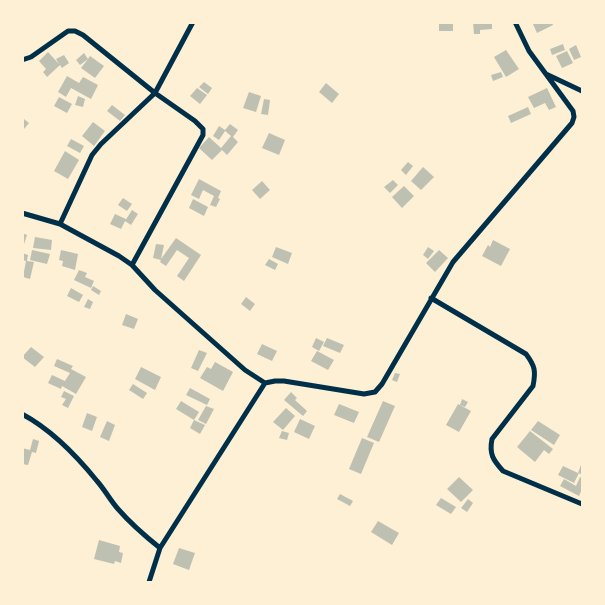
<!DOCTYPE html>
<html>
<head>
<meta charset="utf-8">
<style>
  body { margin:0 }
  #map { position:relative; width:605px; height:605px; overflow:hidden; background:#fdf0d5; font-family:"Work Sans",sans-serif }
  canvas { display:block }
  .frame { position:absolute; inset:0; border:24px solid #fdf0d5; pointer-events:none }
</style>
</head>
<body>
<div id="map">
<canvas width="605" height="605"></canvas>
<div class="frame"></div>
</div>
<script>
const context = document.querySelector('canvas').getContext('2d');
context.lineJoin = 'round';
function fillPath(path, color) {
  context.fillStyle = color;
  context.fill(path, 'evenodd');
}
function stroke(path, color, width, dash) {
  context.strokeStyle = color;
  context.lineWidth = width;
  context.lineCap = dash ? 'butt' : 'round';
  context.setLineDash(dash || []);
  context.stroke(path);
}
fillPath(new Path2D(`
  M439,22H453V31H439Z
  M473,22H492V29L480,30V34H474Z
  M536,22H552L553,25L537,33L533,24Z
  M563,44L565,50L552,55L550,49Z
  M576,45L581,57L574,60L569,49Z
  M506,50L519,69L506,77L494,57Z
  M567,51L573,63L562,68L556,56Z
  M48,52L59,64L56,59L64,55L69,63L62,68L60,65L47,77L43,72L46,69L39,61Z
  M84,53L88,59L90,56L104,66L95,78L81,68L88,59L80,65L76,60Z
  M501,72L503,77L493,81L491,75Z
  M67,76L79,83L83,77L98,85L91,99L71,88L66,97L58,92Z
  M204,82L212,88L208,94L199,87Z
  M326,83L339,94L332,103L319,92Z
  M197,88L207,95L200,104L190,96Z
  M547,88L556,107L549,110L545,103L534,108L528,97Z
  M249,92L261,96L256,112L243,108Z
  M78,96L85,99L83,107L75,105Z
  M59,97L72,104L67,113L54,106Z
  M264,99L270,100L268,115L261,114Z
  M112,105L125,115L120,121L107,111Z
  M528,107L531,114L511,123L508,116Z
  M24,119L29,123L24,129L22,127V121Z
  M93,122L105,131L94,146L82,136Z
  M230,124L238,130L233,137L238,142L227,155L222,150L212,160L199,148L209,137L221,148L231,136L225,131L219,140L213,136L219,126L225,130Z
  M269,133L285,140L279,155L262,148Z
  M71,139L84,146L80,153L67,146Z
  M65,151L79,160L68,179L54,171Z
  M408,162L413,166L406,175L401,170Z
  M423,167L434,177L421,190L411,181Z
  M199,179L221,191L218,198L220,199L216,207L210,205L214,196L203,190L199,199L191,195Z
  M393,180L398,185L390,193L384,187Z
  M262,181L270,190L260,199L252,190Z
  M404,186L414,196L402,208L392,197Z
  M123,198L132,204L127,211L118,205Z
  M193,199L208,207L204,216L189,208Z
  M132,210L138,214L131,225L125,221Z
  M115,214L126,219L121,229L110,224Z
  M22,233L27,235L23,247H22Z
  M35,237L52,240L51,250L33,248Z
  M176,238L201,255L184,281L177,276L189,258L177,250L166,266L160,262L161,260L153,258L156,244L164,245L161,259Z
  M493,240L510,249L501,266L482,256L488,245L490,247Z
  M276,247L292,253L288,264L272,257Z
  M428,247L434,251L428,259L423,255Z
  M32,250L50,254L47,264L30,260Z
  M61,250L78,254L75,270L62,266L63,261L59,260Z
  M439,250L448,258L435,272L426,263Z
  M22,253L28,255L27,261L34,262L30,279L23,277L26,261L22,260Z
  M269,259L278,264L275,270L265,265Z
  M79,270L87,273L85,277L94,281L91,288L74,280Z
  M93,286L101,291L99,295L91,290Z
  M71,288L83,295L79,302L67,296Z
  M246,297L255,304L250,311L241,304Z
  M88,299L93,302L90,309L84,307Z
  M126,314L138,319L134,329L122,325Z
  M316,338L324,342L319,351L312,347Z
  M327,338L344,345L340,353L323,346Z
  M262,344L277,351L272,361L257,354Z
  M31,347L44,357L35,367L22,357Z
  M199,350L207,353L198,371L191,368Z
  M317,351L334,360L328,370L311,361Z
  M57,359L73,366L71,369L86,377L76,394L62,386L61,389L48,383L52,375L65,381L70,373L54,366Z
  M215,362L233,372L223,391L200,378L207,367L211,369Z
  M141,367L161,377L155,390L135,379Z
  M395,373L400,374L397,382L392,380Z
  M133,384L147,393L143,399L129,390Z
  M190,388L210,399L207,405L186,395Z
  M64,391L74,396L68,408L62,405L66,399L61,397Z
  M291,392L297,398L295,400L307,411L303,416L284,400Z
  M462,399L468,402L465,407L460,405Z
  M181,401L199,412L194,420L176,409Z
  M383,401L395,406L379,442L367,437Z
  M339,404L359,412L354,423L334,415Z
  M458,404L471,411L459,432L446,425Z
  M206,406L214,409L206,424L198,420Z
  M286,408L295,416L283,430L273,422Z
  M87,413L97,417L92,431L82,427Z
  M300,419L315,426L309,439L294,432Z
  M194,420L205,425L200,434L190,428Z
  M107,421L115,425L109,441L100,437Z
  M538,421L560,435L554,445L531,430Z
  M282,431L289,433L287,440L279,438Z
  M530,431L553,449L549,454L544,450L535,462L517,447Z
  M362,438L374,443L361,474L349,469Z
  M33,439L39,441L36,453L32,452L28,465L22,464V448L30,450Z
  M582,462V475L579,473L574,483L558,475L563,466L578,473Z
  M459,477L473,490L461,502L447,489Z
  M580,477L582,478V489L579,496L560,486L564,479L576,486Z
  M340,494L353,501L350,506L337,499Z
  M441,498L456,507L451,514L436,505Z
  M468,499L473,503L467,512L461,508Z
  M378,521L399,533L392,545L371,532Z
  M99,540L120,546L119,552L123,553L121,563L115,561L114,564L94,559Z
  M179,548L195,553L189,570L173,564Z`), '#bec0b2');
stroke(new Path2D(`
  M22,60L31,57L68,31H75L83,35L155,93L195,121L203,129V135L132,265
  M546,74L582,91
  M22,213L60,224L119,256L132,265L155,290L245,370L265,383L275,381H284L364,394L375,392L382,384L453,262L572,123L574,117L573,111L529,51L515,22
  M60,224L92,155L101,144L155,93L193,22
  M431,298L526,354C535,366 536,371 533,386L492,439C489,454 493,460 503,471L582,504
  M22,414C52,430 76,455 97,481C105,490 110,500 118,509C131,524 145,536 160,548
  M149,582L160,548L265,383`), '#003049', 5);
</script>
</body>
</html>
